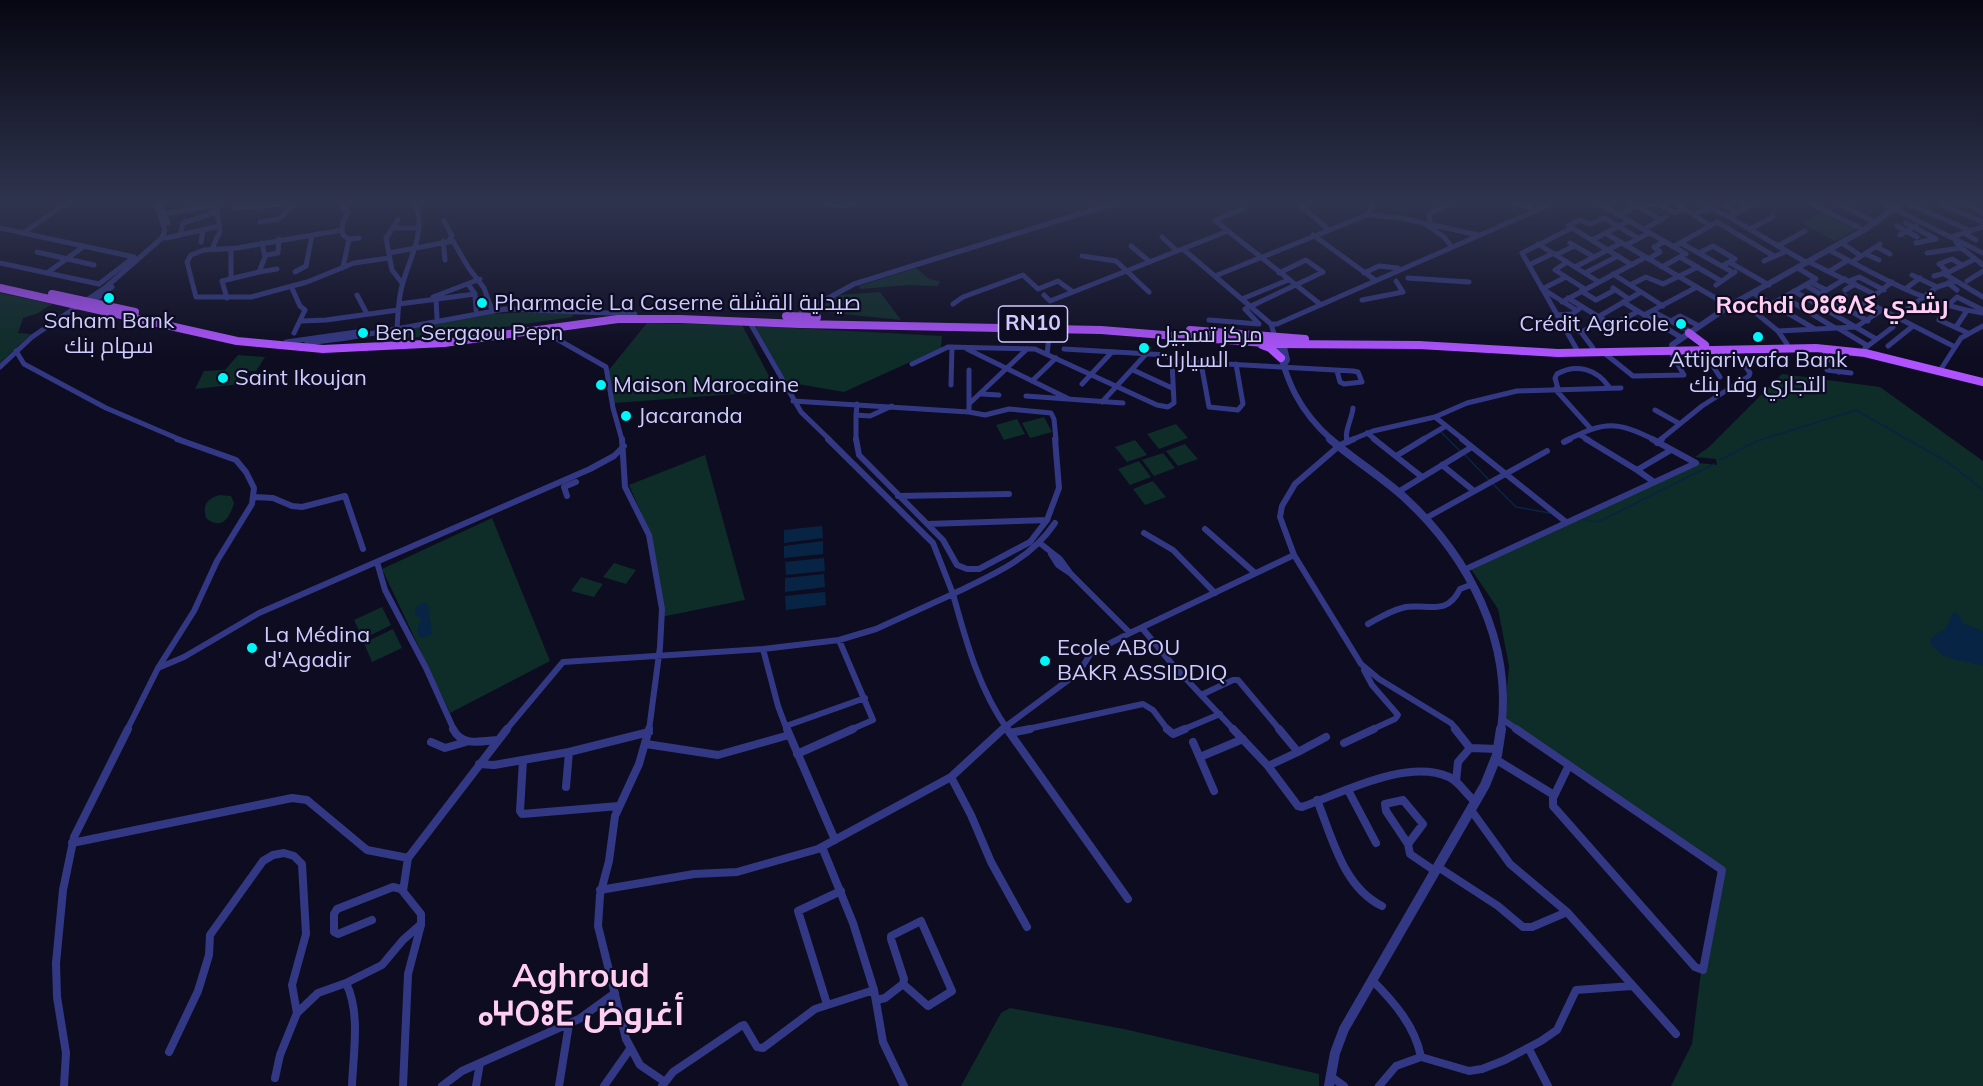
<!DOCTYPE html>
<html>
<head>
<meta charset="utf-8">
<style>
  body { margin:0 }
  canvas { display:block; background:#0d0c21 }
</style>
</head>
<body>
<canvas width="1983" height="1086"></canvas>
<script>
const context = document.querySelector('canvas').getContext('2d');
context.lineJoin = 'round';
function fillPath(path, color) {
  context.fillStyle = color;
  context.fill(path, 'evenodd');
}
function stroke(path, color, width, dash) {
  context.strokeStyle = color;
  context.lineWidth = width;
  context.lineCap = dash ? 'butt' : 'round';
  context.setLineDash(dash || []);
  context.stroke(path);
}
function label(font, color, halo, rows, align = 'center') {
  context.font = font + ' Mulish,Cairo,"Noto Sans Tifinagh",sans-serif';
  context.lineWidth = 4.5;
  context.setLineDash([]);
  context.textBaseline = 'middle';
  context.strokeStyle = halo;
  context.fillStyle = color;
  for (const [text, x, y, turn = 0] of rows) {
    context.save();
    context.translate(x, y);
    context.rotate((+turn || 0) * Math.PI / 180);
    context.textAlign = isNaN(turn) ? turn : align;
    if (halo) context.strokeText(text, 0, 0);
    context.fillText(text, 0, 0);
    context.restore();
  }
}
fillPath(new Path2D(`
  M1823,211L1856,229L1835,241L1801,223Z
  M916,268L929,279L940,281L938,286L909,285L860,289L859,286Z
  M880,292L901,320L815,311L838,295Z
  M0,293L52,304L38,313L23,318L18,333L31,334L0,363Z
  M532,312L574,314L572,317L441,336L399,338L400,330L493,314Z
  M647,323L742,325L777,391L614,403L608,371Z
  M755,326L942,336L941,348L844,392L786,382Z
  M238,355L265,357L256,371H249L241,384L195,389L204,371L225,370Z
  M1782,374L1880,387L1983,461V1086H1671L1692,1044L1700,979L1720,872L1504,722L1509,666L1498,609L1471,569L1699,463L1717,465L1716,459L1695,457L1709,447Z
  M1044,417L1052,432L1030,438L1022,423Z
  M1017,419L1025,434L1004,440L996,425Z
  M1176,424L1188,438L1159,449L1147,434Z
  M1135,440L1147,455L1127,462L1115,447Z
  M1185,444L1198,459L1178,466L1166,451Z
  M1163,453L1175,468L1154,476L1142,460Z
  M705,455L745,600L661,617L650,533L629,485Z
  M1139,461L1151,477L1130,485L1118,469Z
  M1153,481L1166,497L1145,505L1133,489Z
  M219,495L231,496L234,503C230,518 221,531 206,518C203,504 206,500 219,495Z
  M492,518L550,661L450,713L382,569Z
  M614,563L636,570L626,584L603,577Z
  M581,577L603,584L594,597L571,591Z
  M382,607L391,625L363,639L354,620Z
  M393,629L402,648L372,662L364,643Z
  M1010,1008L1124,1029L1319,1074V1086H961L1001,1013Z`), '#0e2c28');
fillPath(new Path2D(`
  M822,526L823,538L784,543V530Z
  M823,541V554L784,558V546Z
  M824,558L825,571L786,575L785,562Z
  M824,574L825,587L785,592V578Z
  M825,592L826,605L786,610L785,596Z
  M425,602L428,604L432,634L423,638L419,636L417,628L421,620L415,613L416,607Z
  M1954,612L1960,616L1964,624L1983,631V666C1964,660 1942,662 1930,642L1933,636L1945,629Z`), '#082444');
stroke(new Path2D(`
  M1440,431L1460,451
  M1464,454L1490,481
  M1720,460L1757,441L1856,410L1949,463L1983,490
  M1493,484L1516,507L1550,513
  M1580,519L1598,522L1714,464`), '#082444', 1.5);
fillPath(new Path2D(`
  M826,204H856C849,209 833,209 826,204Z`), '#06818c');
stroke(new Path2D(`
  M161,204L168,223
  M235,204V208L281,204
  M341,204L348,212L342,225L343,235L349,239L359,238
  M1299,204L1328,229
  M1515,204L1526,206L1534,211
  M1600,204L1686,254
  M1660,204L1674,213L1684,209
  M1676,204L1711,226
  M1702,204L1729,217L1807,263
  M1723,204L1736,213
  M1812,204L1864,230
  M1840,204L1876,223
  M1909,204L1971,231
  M1940,204L1983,222
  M1968,204L1983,214
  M1637,206L1661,220
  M1639,206L1655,204
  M1894,209L1983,253
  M164,214L219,204
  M1692,214L1710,209
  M1367,215L1373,206L1370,204
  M1620,215L1640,204
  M1729,217L1752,204
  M398,220L386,238L392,270L402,283
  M444,221L452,236L449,240
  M260,222L279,219L294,204
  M1430,223L1429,214L1449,204
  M1906,223L1936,239
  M1427,225L1444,237L1451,246
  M1568,226L1580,220L1590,224L1604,218L1638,238
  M1569,226L1632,265
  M1897,226L1917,237
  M0,228L134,257L99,284L0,263
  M394,228H419
  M1572,228L1522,253L1576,348
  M1644,229L1666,217
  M1750,229L1773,217
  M342,230L237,248L204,250L191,255L187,262L196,297H251L307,282L354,263L389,258
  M1228,231L1320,304
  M23,233L65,204
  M1605,233L1729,306
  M1964,233L1976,240
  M180,235L183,223L217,212
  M1313,235L1375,280
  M1900,235L1916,226
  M1162,237L1177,251
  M1951,237L1983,227
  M166,238L220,226
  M1592,240L1629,221
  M1955,240L1959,246L1983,265
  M443,241L445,260
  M201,242L203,230
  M262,243L265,257L259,272L277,269
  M1570,243L1594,257
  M1681,243L1734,273
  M1842,243L1861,256
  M1916,243L1936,239
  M1538,244L1599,282
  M1626,245L1649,233
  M1131,246L1150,262
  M1778,246L1805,231
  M1673,247L1717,222L1774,256
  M1877,247L1890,254
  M212,249L220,231L217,210
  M231,249V278
  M1183,249L1271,324L1275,337
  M1829,250C1879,276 1926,305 1983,313
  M37,252L94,265
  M389,253L453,241L468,267L484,288L492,310
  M1699,253L1713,246L1735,259L1722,266
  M1927,253L1961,248
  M1866,254L1879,260
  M266,255L278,253L279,239
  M1556,255L1574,246
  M1082,256L1116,261L1149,292
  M1680,257L1721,281
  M1648,259L1660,252L1654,247L1664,242
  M1764,261L1787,251
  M1567,262L1555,270L1585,289
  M1729,262L1769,285
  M1809,262L1876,295
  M1852,262L1880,244
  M1529,265L1554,253
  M343,267L349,239
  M1575,267L1621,243
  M1662,267L1683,255
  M1830,271L1848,260
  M295,272L306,266L312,235
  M1948,272L1939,264L1952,259L1962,265
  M47,273L83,247
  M1364,273L1379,266L1398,268
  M1585,273L1618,256
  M1943,273L1983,297
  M1613,274L1663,306
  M1912,275L1937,287
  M1215,276L1367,215L1401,218L1478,235
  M1934,276L1949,272L1975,259
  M1408,278L1469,282
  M1849,281L1859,277L1884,290
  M1967,281L1983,271
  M1811,282L1826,290
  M1948,283L1957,290
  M468,284L475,294L476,310
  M1630,285L1646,277L1663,284L1698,267
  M1716,285L1735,272
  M1805,285L1868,321
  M291,286L300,306L305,310L294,333
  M1613,288L1629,299
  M1542,289L1566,277
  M1543,289L1576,310
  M1905,289L1920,278
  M1845,290L1855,284
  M1581,291L1596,300L1615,290
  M1794,291L1876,339
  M1753,293L1815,329
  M1820,294L1845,279
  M357,295L367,314
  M1044,295L1050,301L1073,292
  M433,297L480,279
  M1784,297L1835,328
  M227,298L222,281L259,272
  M1568,298L1612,325L1637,312
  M436,299L437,318
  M1242,299L1288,280
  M1362,300L1403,292L1396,281
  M1562,302L1646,257
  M1623,302L1682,338
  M1835,302L1845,296
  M1867,302L1955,347
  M89,304L112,287
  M399,304L475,294
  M953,304L963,297L1023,275L1038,289L1058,281L1073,292L1228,231L1215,220L1244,209
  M1862,305L1892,282
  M1652,311L1691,332
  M1557,315L1572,314L1579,309
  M1644,315L1697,287
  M801,316V313L854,284L1112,204
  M1598,317L1641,292
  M1897,317L1937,287L1956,281
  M1209,320L1259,324L1245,309L1323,272L1306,260L1279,273
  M301,321L326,320L398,310
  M749,321L801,412L830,440
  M1671,321L1680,316L1699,326
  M1271,324H1277L1551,204
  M1562,325L1581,332L1593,348
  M1956,327L1966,312
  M1838,328L1868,346
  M397,329C398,315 398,300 402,286C409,258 426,234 416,204
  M541,330L606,367L613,408L622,440
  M1778,331L1856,327L1882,310
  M1582,332L1602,320
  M1968,333L1939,320L1946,307L1957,297L1983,310
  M286,342L364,331
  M307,343L347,338L505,309L635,314
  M1787,344L1778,331L1756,313L1816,279L1798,268
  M1888,346L1913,326
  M1865,348L1893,327
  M967,349L1069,399
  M1064,349L1167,355L1172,361L1353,371L1358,372L1362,382L1344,384L1340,382L1337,371
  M1823,349L1839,372
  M16,351L24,364L106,408L181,440
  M1703,351L1720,377
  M1603,352L1633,376L1684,375L1670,351
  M1047,354L1050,329
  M1201,363L1209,407L1238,410L1243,404L1236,364
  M912,364L948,347L1035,349L1157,405L1168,407L1174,403L1172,361
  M0,367L32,337L106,287L162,238L165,230L156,204
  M1941,369L1961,338L1983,326
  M1133,370L1172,388
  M1827,370L1851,373
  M1032,381L1056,358
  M1082,384L1112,352
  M951,385L952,347
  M1555,389L1591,429
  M1558,389L1555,378L1557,374C1576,363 1597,369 1609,387
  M981,394L999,395
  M1026,396L1123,403
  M793,401L969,412V370
  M971,402L1027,349
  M1102,402L1147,353
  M857,404L856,415L870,416L892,406
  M1655,410L1680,424
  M969,412L985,415L1009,409L1051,413L1054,419L1056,440
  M856,415V440
  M1435,417L1464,440
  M1367,433L1376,440
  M1580,435L1589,440
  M1347,440C1344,432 1352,419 1353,408
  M1351,440L1373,431L1435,417L1467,403L1517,391L1621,388
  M1422,440L1446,426
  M1567,440C1606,421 1616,421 1655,440
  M1660,440L1702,406L1749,376L1750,373L1734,350`), '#333884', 5);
stroke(new Path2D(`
  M622,439L625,487L649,535L662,609L660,647L649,730
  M828,439L933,543L953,594C992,575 1030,560 1055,523
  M856,439L859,455L943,540L957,565L967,569H979L1030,542L1047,520L1059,488L1055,439
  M1347,439L1348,442
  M1354,439L1340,445L1295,484L1282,506L1280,517L1294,555L1361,664L1379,679L1451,723L1457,730
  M1374,439L1422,477
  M1462,439L1566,522
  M1586,439L1637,470
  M1652,439L1696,463
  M1564,442L1570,439
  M1657,443L1662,439
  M1396,456L1424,439
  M1442,465L1474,491
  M1654,482L1637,470L1671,450
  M1398,492L1472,447
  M567,496L564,487L576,482
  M898,496L1009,494
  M254,497L273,498L292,506L302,507L345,496L363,549
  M1426,518L1547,451
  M928,524L1047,520
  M1205,529L1255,573
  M1144,533L1173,550L1215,593
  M1041,544L1060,559L1070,573
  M1051,554L1058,565L1070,573L1130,633L1294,555
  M377,562L385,590L426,668L454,730
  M1466,569L1696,463
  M1368,624C1379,618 1390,611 1402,608C1426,602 1446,618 1460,589L1473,584
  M1142,628L1172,664L1234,730
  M839,640L873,720L850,730
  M763,649L778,706L787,730
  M158,668L184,657L259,613L590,469L614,456L624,446
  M1364,670L1372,685L1398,715L1395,719L1371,730
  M1201,695L1233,680H1238L1280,730
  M1502,719L1518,730
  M786,726L865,698
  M127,730L158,668L194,611L217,561L252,504L254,488L246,472L236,460L177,439
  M506,730L563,662L763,649L839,640L876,629L953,594C966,641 979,690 1008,730
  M1001,730L1079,672L1091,653L1130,633
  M1023,730L1143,704L1153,710L1168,730
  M1182,730L1220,714`), '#333884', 6);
stroke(new Path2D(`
  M453,729C462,747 481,741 498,740
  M649,729L639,764L615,816L609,861L600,895L598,926L626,1039L640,1065L665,1082
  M787,729L835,840
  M1007,729L1128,899
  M1167,729L1173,734L1185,729
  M1233,729L1268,766L1298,806L1302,807C1342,793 1407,758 1449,777C1460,782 1466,795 1476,802
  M1455,729L1470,748L1498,749
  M1516,729L1722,870L1703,970L1695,967L1553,806V798L1569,765
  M1010,733L1030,729
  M431,742L445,748L466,742
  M1193,742L1214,791
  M1344,743L1374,729
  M646,744L718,755L789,735
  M1298,752L1326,737
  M797,754L853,729
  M1200,757L1243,739
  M1495,759L1554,795
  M523,760L520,811L522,814L619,806
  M479,764L494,765L569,752L649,732
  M1268,766L1298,752L1279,729
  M951,777L971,815L991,862L1027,927
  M1456,781L1458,762L1470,748
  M566,787L569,752
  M1348,790L1376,843
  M1317,800C1332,837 1343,887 1382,906
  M1403,800L1423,824L1408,844L1386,811L1385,804Z
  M1471,810L1510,864L1567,912L1676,1034
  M72,843L292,798L307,800L367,850L408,858
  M1408,844L1410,854L1435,871
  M822,847L853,923L874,990L883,1042L904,1086
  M1438,867L1498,906L1523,927H1532L1567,912
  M600,890L694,874L737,872L818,849L951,777L1003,729
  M403,891L408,858L507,729
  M372,920L338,934L334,932V914L337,909L393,887L401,889L421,914V925L408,974L403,1086
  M921,921L952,991L928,1006L903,984L904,979L891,939V936Z
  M1372,980C1394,1002 1415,1026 1421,1057L1396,1066L1379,1086
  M346,983L382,965L403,940L420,925
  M877,1000L885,998L903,984
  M827,1004L798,911L841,891
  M1529,1049L1548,1086
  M169,1052L198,991L209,955L210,935L263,861L273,855L284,853L294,856L302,864L306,934L292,985L297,1013L318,993L346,983C361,1013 353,1054 352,1086
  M1421,1057L1469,1071L1482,1069L1505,1060L1541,1041L1557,1030L1576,990L1632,986
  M1330,1076L1344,1086
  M275,1078L280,1055L297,1013
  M64,1086L66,1053L57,997L56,963L63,890L74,837L128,729
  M442,1086L462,1071L579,1019L615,993
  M476,1086L480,1063
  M559,1086L569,1024
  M604,1086L630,1049
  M662,1086L673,1072L741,1026L744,1025L757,1047L763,1048L815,1009L874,990`), '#333884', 8);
stroke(new Path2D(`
  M1885,204L1894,209
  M1276,339C1287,382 1298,410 1332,440
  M1282,339L1287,360L1285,363
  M1674,351L1672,345L1729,306L1864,230L1900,204`), '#333884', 6);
stroke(new Path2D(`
  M1330,439C1354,460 1382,477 1405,498C1469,557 1513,642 1501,730`), '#333884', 8);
stroke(new Path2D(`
  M1329,1086L1335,1053L1344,1029L1485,785L1497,755L1501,729`), '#333884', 10);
stroke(new Path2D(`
  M0,288L237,341L323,349L444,343L618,319H680L800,324L1101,330L1277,344L1419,345L1558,353L1816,348L1865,353L1983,382
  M52,294L135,312
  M786,316L817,317
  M1190,330L1305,339
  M1689,333L1705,345
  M1262,345L1270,348L1281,358`), '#ae53ff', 8);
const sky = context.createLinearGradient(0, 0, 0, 356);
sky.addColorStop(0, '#070712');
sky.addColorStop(0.57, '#2f344e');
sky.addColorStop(1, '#2f344e00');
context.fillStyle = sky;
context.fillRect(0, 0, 1983, 356);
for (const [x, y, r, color] of [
  [109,298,6,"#00f6f7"],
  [482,303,6,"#00f6f7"],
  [1681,324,6,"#00f6f7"],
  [363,333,6,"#00f6f7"],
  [1758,337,6,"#00f6f7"],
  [1144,348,6,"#00f6f7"],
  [223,378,6,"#00f6f7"],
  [601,385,6,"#00f6f7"],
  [626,416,6,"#00f6f7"],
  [252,648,6,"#00f6f7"],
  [1045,661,6,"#00f6f7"]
]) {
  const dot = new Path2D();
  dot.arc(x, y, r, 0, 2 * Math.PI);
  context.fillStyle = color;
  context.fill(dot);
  stroke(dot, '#0d0c21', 2);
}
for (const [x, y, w] of [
  [1033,324,69]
]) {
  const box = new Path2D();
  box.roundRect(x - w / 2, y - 18, w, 36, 4.5);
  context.fillStyle = '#0d0c21';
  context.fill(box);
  stroke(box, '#cdccff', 1.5);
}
label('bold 21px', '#cdccff', null, [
  ["RN10",1033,324]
]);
label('22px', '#cdccff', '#0d0c21', [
  ["Pharmacie La Caserne صيدلية القشلة",494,303],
  ["Saham Bank",109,321,"center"],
  ["سهام بنك",109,346,"center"],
  ["Crédit Agricole",1669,324,"right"],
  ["Ben Sergaou Pepn",375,333],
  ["مركز تسجيل",1156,335],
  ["السيارات",1156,360],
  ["Attijariwafa Bank",1758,360,"center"],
  ["التجاري وفا بنك",1758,385,"center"],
  ["Saint Ikoujan",235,378],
  ["Maison Marocaine",613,385],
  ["Jacaranda",638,416],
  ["La Médina",264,635],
  ["d'Agadir",264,660],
  ["Ecole ABOU",1057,648],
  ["BAKR ASSIDDIQ",1057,673]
], 'left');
label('bold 24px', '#ffcef2', '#0d0c21', [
  ["Rochdi ⵔⵓⵛⴷⵉ رشدي",1832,306]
]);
label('bold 33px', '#ffcef2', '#0d0c21', [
  ["Aghroud",581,977],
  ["ⴰⵖⵔⵓⴹ أغروض",581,1015]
]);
</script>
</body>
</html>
